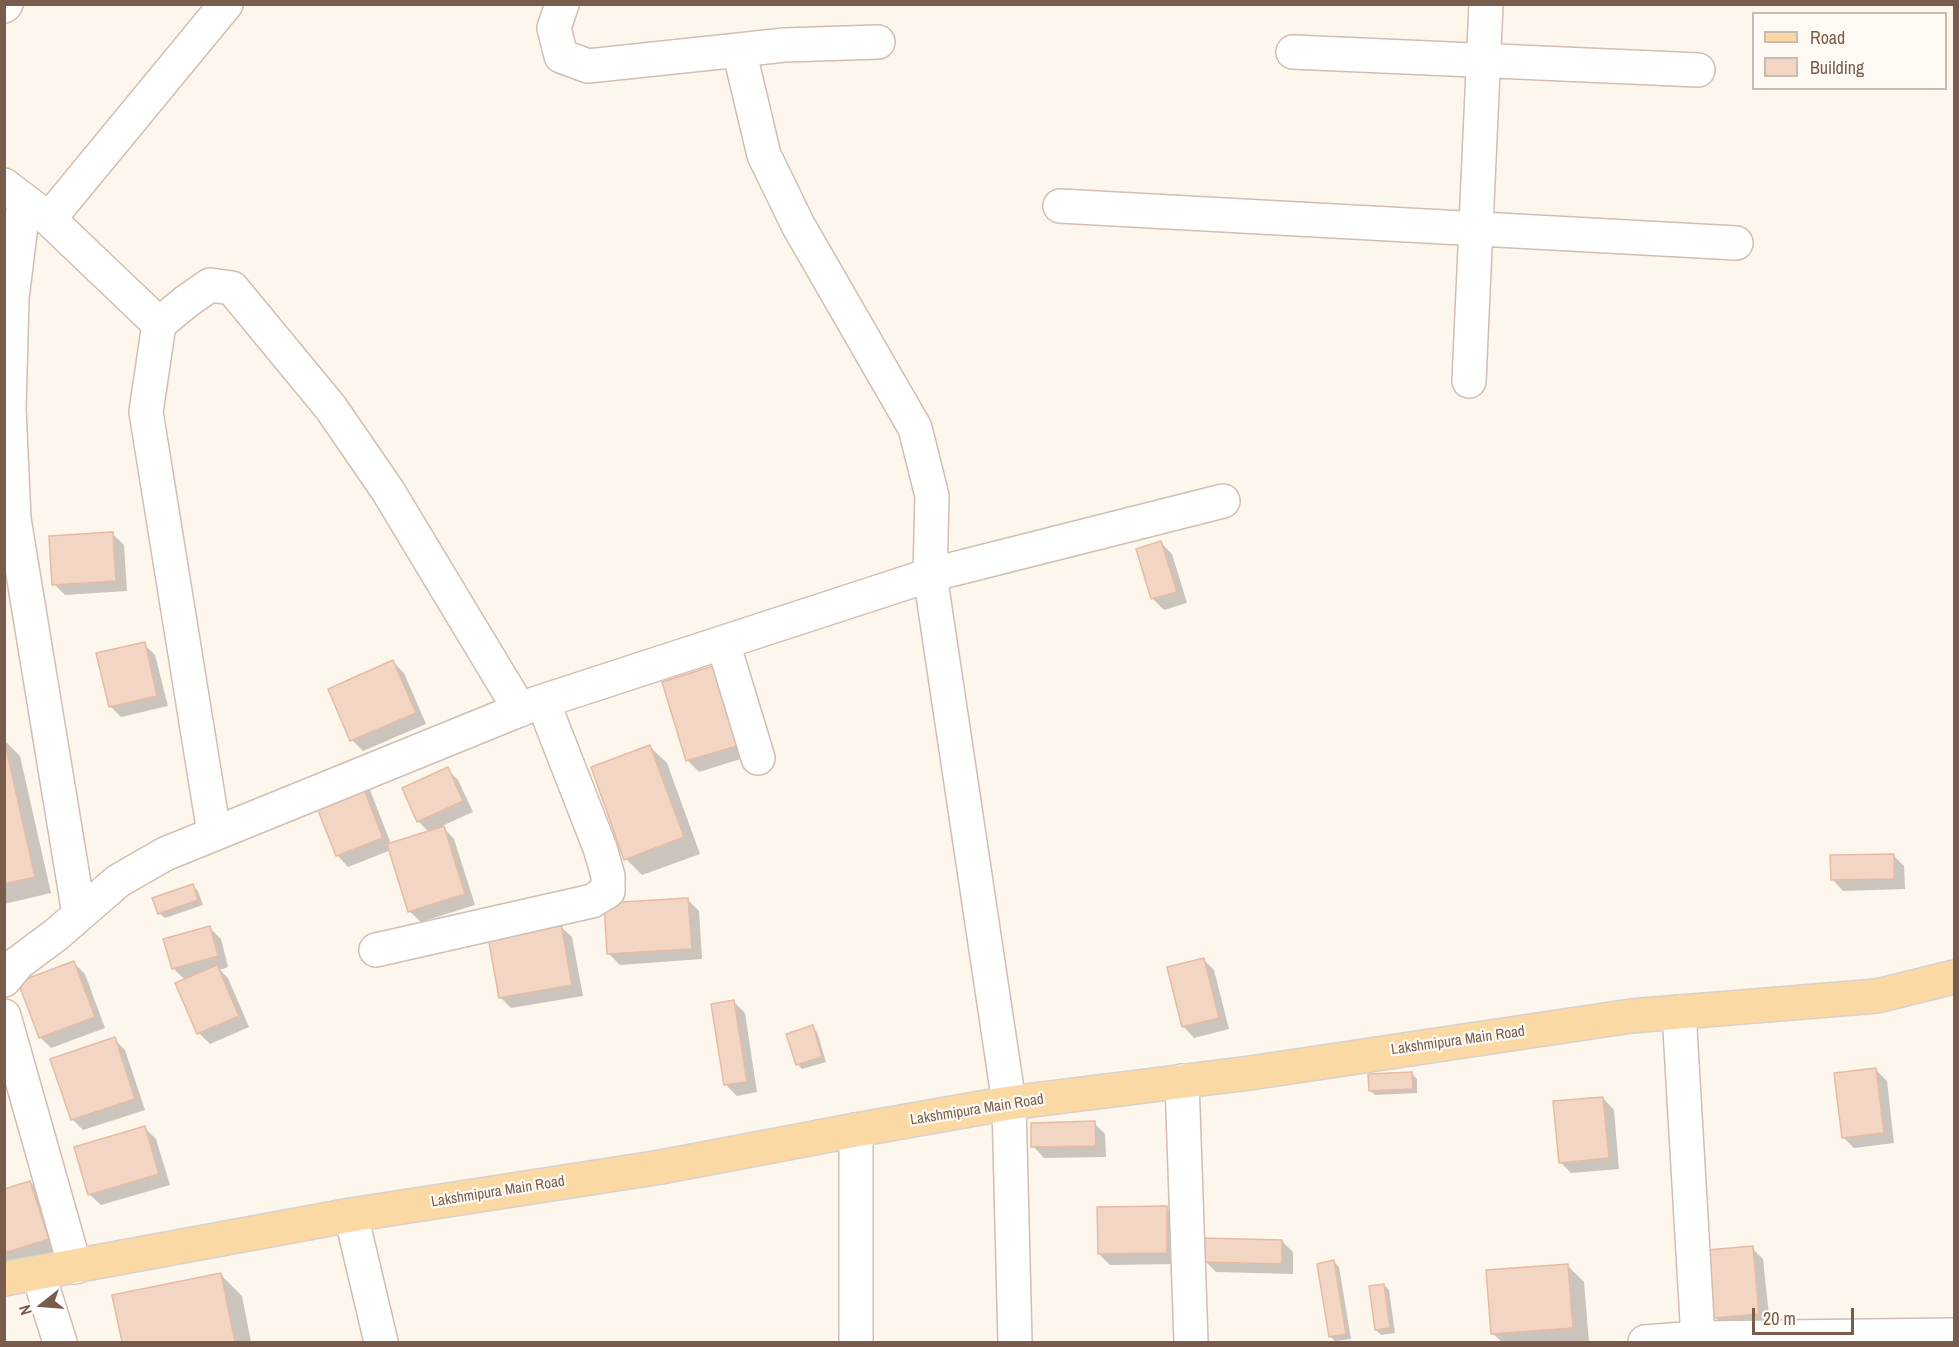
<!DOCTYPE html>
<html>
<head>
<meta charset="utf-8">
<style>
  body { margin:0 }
  #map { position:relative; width:1959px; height:1347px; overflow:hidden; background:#fdf6ec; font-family:"Archivo Narrow",sans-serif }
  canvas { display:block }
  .frame { position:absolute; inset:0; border:6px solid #7a5c4d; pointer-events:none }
  .legend { position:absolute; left:1752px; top:12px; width:195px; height:78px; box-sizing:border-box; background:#fffaf3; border:2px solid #cabbb1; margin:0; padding:8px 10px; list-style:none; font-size:18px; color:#7a5c4d }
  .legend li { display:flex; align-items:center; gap:12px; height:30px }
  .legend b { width:30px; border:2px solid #cabbb1 }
  .north { position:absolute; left:12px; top:1275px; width:60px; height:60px; -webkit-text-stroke:4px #fffaf3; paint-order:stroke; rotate:253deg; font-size:16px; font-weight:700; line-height:24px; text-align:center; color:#7a5c4d }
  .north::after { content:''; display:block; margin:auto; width:21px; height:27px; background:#7a5c4d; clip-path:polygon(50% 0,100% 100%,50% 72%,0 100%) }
  .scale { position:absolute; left:1752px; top:1308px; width:102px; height:27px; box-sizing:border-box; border:3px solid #7a5c4d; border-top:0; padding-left:8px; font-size:18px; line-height:21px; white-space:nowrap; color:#7a5c4d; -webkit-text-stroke:4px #fffaf3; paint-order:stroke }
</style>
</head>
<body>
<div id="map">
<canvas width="1959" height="1347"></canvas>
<div class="frame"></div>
<ul class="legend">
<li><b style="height:8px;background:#fbd9a5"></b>Road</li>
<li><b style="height:16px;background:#f3d5c3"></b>Building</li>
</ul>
<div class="north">N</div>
<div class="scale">20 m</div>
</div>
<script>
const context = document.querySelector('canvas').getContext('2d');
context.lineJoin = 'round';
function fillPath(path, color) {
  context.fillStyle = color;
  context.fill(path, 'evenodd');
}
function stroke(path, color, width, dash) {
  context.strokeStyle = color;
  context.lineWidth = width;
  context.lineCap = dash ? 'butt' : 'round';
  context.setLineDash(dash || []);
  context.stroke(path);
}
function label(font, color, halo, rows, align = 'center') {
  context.font = font + ' "Archivo Narrow",sans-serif';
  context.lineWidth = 4.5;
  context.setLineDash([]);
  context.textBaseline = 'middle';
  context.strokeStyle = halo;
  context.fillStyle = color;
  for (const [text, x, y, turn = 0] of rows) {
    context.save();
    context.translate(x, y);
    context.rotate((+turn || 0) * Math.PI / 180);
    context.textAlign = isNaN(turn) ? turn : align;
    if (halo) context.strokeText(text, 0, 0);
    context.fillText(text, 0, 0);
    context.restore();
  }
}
fillPath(new Path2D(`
  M113,534L124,545L127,591L65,595L54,584Z
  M1161,543L1172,554L1187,603L1164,610L1153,599L1138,550Z
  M144,644L155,655L168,706L121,717L110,706Z
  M393,662L404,673L426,724L363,751L352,740Z
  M664,683L750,756L699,772L688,761Z
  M4,740L20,756L51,893L4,904Z
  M650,747L667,763L700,854L642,875L626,859Z
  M447,769L458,780L473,812L442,826L454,839L475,905L421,922L409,911L391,850L348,867L337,855L359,779L370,790L391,844L429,832L418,821Z
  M1893,855L1904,866L1905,889L1843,891L1832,879Z
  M193,886L198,891L203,905L165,918L159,913Z
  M688,900L699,911L702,959L620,965L609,954Z
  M560,926L572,937L583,996L511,1008L500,997Z
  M210,928L221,939L228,967L220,970L228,978L249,1027L210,1044L199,1033L185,980L173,968Z
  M1203,959L1214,970L1229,1029L1194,1038L1183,1026Z
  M74,963L85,974L105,1028L51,1048L40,1037Z
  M734,1002L745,1013L757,1092L737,1096L725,1084Z
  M812,1027L817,1032L826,1062L802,1069L797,1064Z
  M114,1039L125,1050L145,1110L83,1130L72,1119Z
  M1876,1070L1887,1081L1894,1143L1854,1148L1843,1137Z
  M1412,1074L1417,1079V1093L1375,1095L1370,1090Z
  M1603,1098L1614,1110L1619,1169L1571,1173L1560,1162Z
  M1094,1123L1105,1134L1106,1157L1044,1158L1033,1146Z
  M145,1128L156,1139L170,1185L101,1205L89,1194Z
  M30,1182L41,1194L59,1250L4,1268V1190Z
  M1166,1208L1177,1219L1178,1264L1110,1265L1099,1254Z
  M1282,1241L1293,1252V1274L1216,1272L1205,1261Z
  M1752,1248L1763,1259L1770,1325L1726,1328L1715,1317Z
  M1334,1262L1339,1267L1351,1339L1335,1341L1330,1336Z
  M1567,1265L1584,1282L1589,1342H1502L1492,1333Z
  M220,1274L242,1296L251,1342H123L114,1296Z
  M1384,1285L1389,1290L1395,1333L1381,1335L1376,1330Z`), '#0003');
const building = new Path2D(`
  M113,532L116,581L52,585L49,536Z
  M1161,541L1177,592L1151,599L1136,549Z
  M145,642L157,696L109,707L96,653Z
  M393,660L416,713L350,741L328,689Z
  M716,665L740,745L686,761L662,682Z
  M4,739L35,877L4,884Z
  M650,745L684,837L624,860L591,767Z
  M448,767L463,801L417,822L402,788Z
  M359,777L383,838L336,856L312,795Z
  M444,826L465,894L408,912L387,844Z
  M1894,854V879L1831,880L1830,855Z
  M193,884L198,900L158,914L152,898Z
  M688,898L692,949L607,954L604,903Z
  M561,924L572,985L499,998L488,937Z
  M210,926L218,956L172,969L163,939Z
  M1204,958L1219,1018L1182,1027L1167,967Z
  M74,961L95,1017L39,1038L18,982Z
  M217,965L239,1016L197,1034L175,983Z
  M734,1000L747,1082L724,1085L711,1004Z
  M813,1025L822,1057L796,1065L786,1034Z
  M115,1037L135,1099L71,1120L50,1059Z
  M1876,1068L1884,1133L1842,1138L1834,1073Z
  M1412,1072L1413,1089L1369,1091L1368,1074Z
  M1603,1097L1609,1158L1559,1163L1553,1101Z
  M1095,1121L1096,1146L1031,1147V1123Z
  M145,1126L159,1174L88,1195L74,1147Z
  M30,1181L49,1239L4,1253V1189Z
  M1167,1206V1253L1098,1254L1097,1207Z
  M1203,1238L1282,1240V1264L1203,1262Z
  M1753,1246L1759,1314L1714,1318L1707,1250Z
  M1334,1260L1346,1334L1329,1337L1317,1264Z
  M1568,1264L1573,1328L1491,1334L1486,1270Z
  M221,1273L235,1342H122L112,1295Z
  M1384,1284L1390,1328L1375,1330L1369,1286Z`);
fillPath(building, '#f3d5c3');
stroke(building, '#e6bba3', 1.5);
const minor = new Path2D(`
  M562,4L554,28L561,56L588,66L739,50L764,155L798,225L915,428L932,496L930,575L1009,1103L1015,1342
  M4,6L6,4
  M739,50L784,45L878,42
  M1293,52L1698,70
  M4,185L49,219L159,324
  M24,201L12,298L9,409L14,519L79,914
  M1060,206L1736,243
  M49,219L226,4
  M1469,381L1486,4
  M723,643L758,758
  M214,833L146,412L159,324L187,301L210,285L232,288L331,408L388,491L520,710
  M376,950L592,901L608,891V876L600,848L543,702
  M4,980L18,963L57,934L118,881L165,854L534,704L930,575L1223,501
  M1679,1012L1698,1338
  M4,1016L75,1267
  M1182,1081L1191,1342
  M351,1215L381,1342
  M38,1273L60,1342
  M856,1342V1130
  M1645,1342L1698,1338L1954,1335`);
const major = new Path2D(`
  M4,1279L351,1215L661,1167L856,1130L1009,1103L1250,1073L1631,1016L1877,996L1954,977`);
stroke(minor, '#d1beb0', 36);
stroke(major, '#dad1cd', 36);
stroke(minor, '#fff', 33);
stroke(major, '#fbd9a5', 33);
label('15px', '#7a5c4d', '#fffaf3', [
  ["Lakshmipura Main Road",1458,1041,-8],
  ["Lakshmipura Main Road",977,1110,-9],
  ["Lakshmipura Main Road",498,1192,-9]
]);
</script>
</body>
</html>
